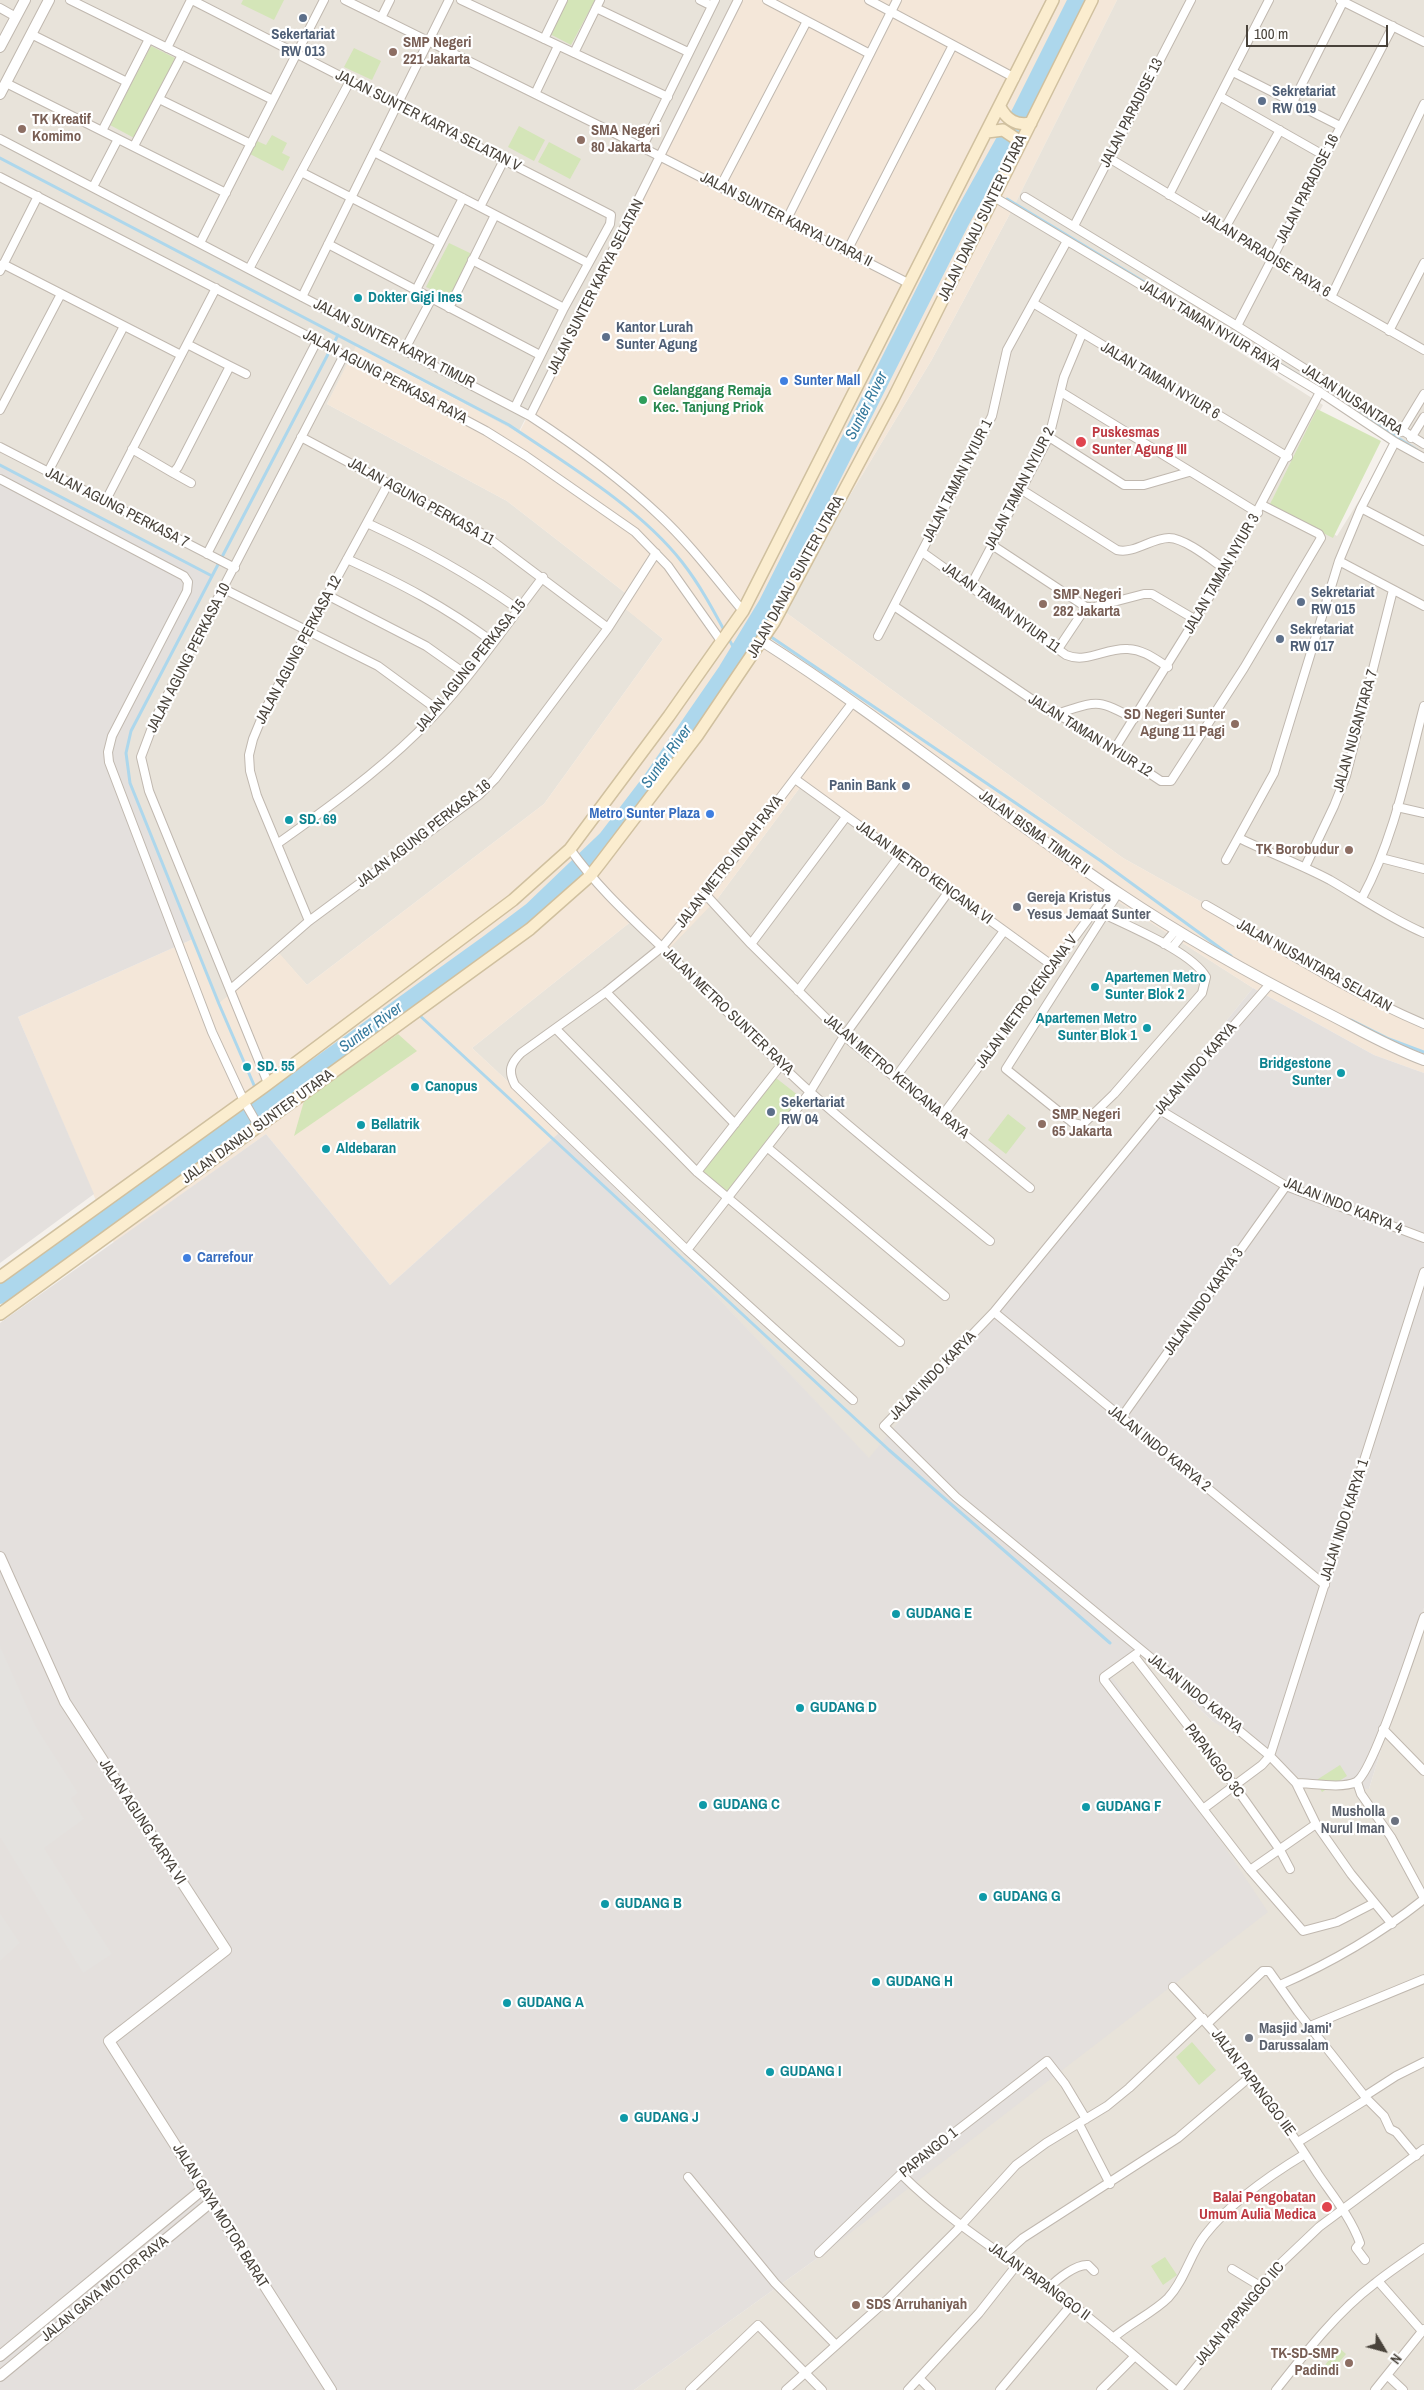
<!DOCTYPE html>
<html>
<head>
<meta charset="utf-8">
<style>
  body { margin:0 }
  #map { position:relative; width:1424px; height:2390px; overflow:hidden; background:#f5f1ec; font-family:"Archivo Narrow",sans-serif }
  canvas { display:block }
  .north { position:absolute; left:1359px; top:2325px; width:50px; height:50px; -webkit-text-stroke:4px #fff; paint-order:stroke; rotate:127deg; font-size:14px; font-weight:700; line-height:20px; text-align:center; color:#48423a }
  .north::after { content:''; display:block; margin:auto; width:18px; height:22px; background:#48423a; clip-path:polygon(50% 0,100% 100%,50% 72%,0 100%) }
  .scale { position:absolute; left:1246px; top:25px; width:142px; height:22px; box-sizing:border-box; border:2px solid #48423a; border-top:0; padding-left:6px; font-size:15px; line-height:18px; white-space:nowrap; color:#48423a; -webkit-text-stroke:4px #fff; paint-order:stroke }
</style>
</head>
<body>
<div id="map">
<canvas width="1424" height="2390"></canvas>
<div class="north">N</div>
<div class="scale">100 m</div>
</div>
<script>
const context = document.querySelector('canvas').getContext('2d');
context.lineJoin = 'round';
function fillPath(path, color) {
  context.fillStyle = color;
  context.fill(path, 'evenodd');
}
function stroke(path, color, width, dash) {
  context.strokeStyle = color;
  context.lineWidth = width;
  context.lineCap = dash ? 'butt' : 'round';
  context.setLineDash(dash || []);
  context.stroke(path);
}
function label(font, color, halo, rows, align = 'center') {
  context.font = font + ' "Archivo Narrow",sans-serif';
  context.lineWidth = 4.5;
  context.setLineDash([]);
  context.textBaseline = 'middle';
  context.strokeStyle = halo;
  context.fillStyle = color;
  for (const [text, x, y, turn = 0] of rows) {
    context.save();
    context.translate(x, y);
    context.rotate((+turn || 0) * Math.PI / 180);
    context.textAlign = isNaN(turn) ? turn : align;
    if (halo) context.strokeText(text, 0, 0);
    context.fillText(text, 0, 0);
    context.restore();
  }
}
fillPath(new Path2D(`
  M0,0H741L518,433L357,346L327,404L507,501L628,595L624,607L663,639L544,804L307,985L279,954L219,1004L130,783L126,767V753L131,731L211,576L0,465Z
  M1117,0H1424V1024L1406,1016L1123,858L781,609L931,361L1013,208ZM1036,223L1395,442L1337,536L1272,500L1323,405Z
  M804,782L1052,961L1103,892L1253,988L869,1459L561,1131L472,1048L633,920L718,898Z
  M1424,1608V2390H634L819,2257L1110,1674L1141,1653L1212,1721L1369,1789Z`), '#e8e3da');
fillPath(new Path2D(`
  M741,0H1117L1013,208L931,361L781,609L1123,858L1406,1016L1424,1024V1073L1374,1055L1253,988L1103,892L1051,962L804,782L718,898L665,953L633,920L472,1048L561,1131L390,1285L266,1134L114,1243L18,1017L193,939L219,1003L280,954L307,985L544,804L663,639L623,607L628,595L507,501L327,404L356,346L519,433Z`), '#f4e7d9');
fillPath(new Path2D(`
  M0,465L212,576L131,731L126,753L130,783L193,939L18,1017L94,1194L0,1263Z
  M1253,988L1374,1055L1424,1073V1608L1369,1789L1311,1786L1263,1751L1212,1721L1141,1653L1110,1674L1268,1912L819,2257L634,2390H0V1323L266,1134L390,1285L561,1131L869,1458Z`), '#e4e0dd');
fillPath(new Path2D(`
  M243,0H284L274,20L241,4Z
  M566,0H595L571,45L548,33Z
  M151,46L177,59L136,139L110,125Z
  M354,48L381,61L372,80L344,67Z
  M519,126L545,140L534,161L508,147Z
  M272,135L287,143L282,153L290,157L283,171L250,154L257,141L266,145Z
  M549,142L581,159L570,179L538,162Z
  M449,243L472,254L449,298L426,287Z
  M1317,409L1381,441L1333,538L1269,506Z
  M407,1005L413,1012L270,1117L263,1108Z
  M398,1034L417,1051L294,1136L304,1101Z
  M776,1078L803,1099L728,1194L701,1173Z
  M1008,1114L1026,1128L1006,1154L988,1140Z
  M1340,1765L1347,1776L1322,1792L1315,1781Z
  M1192,2042L1216,2070L1199,2085L1176,2057Z
  M1165,2257L1177,2275L1163,2285L1151,2266Z
  M1339,2348L1346,2354L1331,2372L1324,2366Z`), '#d4e5b8');
fillPath(new Path2D(`
  M0,1646L36,1727L78,1793L71,1798L84,1819L44,1848L112,1954L83,1973L0,1837Z
  M0,1913L20,1943L0,1961Z`), '#e4e2df');
stroke(new Path2D(`
  M0,158L509,425C565,463 640,508 682,562C704,590 720,623 737,654
  M980,185L988,189
  M1007,199L1303,378
  M1344,404L1417,450
  M0,465L212,576
  M755,626L1101,861L1231,956
  M407,1004L414,1010
  M418,1014L889,1450L1110,1643
  M1351,1020L1389,1039L1424,1052
  M263,1106L219,1004L130,783L126,753L131,731L338,335`), '#add7ec', 3);
stroke(new Path2D(`
  M0,1295L488,944L532,911L607,839L649,784L727,671L767,605L961,220L1020,114L1077,0`), '#add7ec', 18);
const minor = new Path2D(`
  M70,0L273,100
  M192,0L611,215L610,224L564,308L515,407
  M345,0L614,133L910,284
  M461,0L668,97
  M700,0L712,6
  M767,0L870,54
  M869,0L1015,78
  M1340,0L1424,42
  M0,8L16,17
  M596,8L688,52
  M381,18L390,0
  M31,34L127,82
  M544,39L563,0
  M167,48L191,0
  M574,53L600,0
  M1233,72L1340,126
  M6,83L226,193
  M535,94L558,46
  M1221,97L1325,156
  M159,99L251,144
  M1293,102L1343,2
  M102,131L149,39
  M0,139L530,416C576,446 621,479 660,516C691,545 716,579 743,611
  M134,146L182,55
  M642,148L715,0
  M374,152L588,263
  M1109,158L1225,228L1331,297L1424,350
  M301,172L440,243
  M0,177L325,345L486,431L526,456L635,532L668,566L721,641
  M93,187L118,139
  M720,187L807,21
  M1169,195L1269,0
  M994,197L1320,392L1395,442L1424,458
  M1025,197L1237,326L1424,444
  M480,207L504,160
  M786,221L897,0
  M1074,226L1191,0
  M1225,228L1280,130
  M200,243L324,0
  M328,244L540,355
  M847,251L953,45
  M472,260L564,308
  M3,264L181,355
  M249,269L350,81
  M0,271L38,196
  M416,290L463,198
  M302,297L449,0
  M1331,297L1424,104
  M1033,303L1288,457
  M449,308L495,215
  M1237,326L1393,26
  M1389,331L1424,263
  M405,349L432,298
  M228,365L246,374
  M1061,392L1258,513
  M0,410L61,294
  M530,416L738,0
  M1401,432L1424,394
  M301,437L483,534L608,628
  M1049,437L1124,485H1144L1189,472
  M1411,438L1424,417
  M0,447L235,568
  M132,449L173,473L178,467L229,368L228,365L187,344
  M48,472L124,326
  M173,473L191,483
  M0,479L184,576L188,582L187,591L112,736L108,752L109,762L212,1032L244,1101L259,1127
  M1022,490L1117,550C1135,554 1151,538 1169,538C1185,538 1213,561 1226,570
  M105,502L216,288
  M1361,508L1424,541
  M367,523C423,549 467,573 518,609
  M992,545L1086,607H1094L1144,594H1152L1196,620
  M922,552L1066,655C1087,664 1107,647 1128,649C1144,650 1155,659 1168,667
  M207,554L317,341
  M347,559C402,584 444,606 493,642
  M1339,561L1424,606
  M971,585L1049,437L1064,377L1082,334
  M224,589L378,666L438,710
  M327,595L426,646L467,675
  M894,606L1046,709L1072,722L1161,781H1171L1244,668L1321,538L1319,534L1262,505
  M878,636L992,416L1007,350L1067,241
  M1058,649L1086,607
  M1056,714C1096,702 1096,697 1134,719
  M1114,750L1226,570L1320,392
  M795,779L1053,966
  M1397,807L1424,813
  M1239,838C1269,853 1300,864 1330,880C1361,898 1391,919 1424,933
  M277,844C325,810 375,774 417,733C464,687 503,629 543,577
  M570,849C602,894 643,928 682,967C724,1008 765,1051 809,1091C867,1143 929,1191 990,1241
  M1381,858L1424,869
  M1226,860L1274,773L1339,561L1361,508L1395,442
  M1305,867L1334,806L1346,776L1393,590
  M706,895L751,944L844,1036L1030,1188
  M1362,898C1394,839 1407,771 1424,706
  M1206,905C1278,946 1348,992 1424,1024
  M1104,914C1130,927 1192,952 1206,977L1202,993L1114,1094L1082,1125L1073,1123L1006,1069L1118,893
  M309,921L257,796L250,771L249,755L253,739L265,710L388,484
  M751,944L846,817
  M1164,944L1176,930
  M1172,948L1183,934
  M1270,984L1160,1110L994,1312L884,1426L956,1497L1270,1756L1296,1783L1316,1824L1351,1874L1392,1924
  M231,989L309,921L479,795L495,779L608,628L656,553
  M798,991L900,855
  M606,992L735,1124
  M556,1029L697,1172L900,1342
  M895,1078L1004,931
  M268,1083L149,791L141,757L156,717L344,355
  M1160,1110L1286,1186L1424,1238
  M942,1116L1111,888
  M768,1148L945,1296
  M697,1172L781,1065
  M687,1250L810,1092L844,1036L949,891
  M994,1312L1325,1585
  M853,1400L687,1250L515,1085C508,1071 510,1064 521,1053L606,992L662,947L713,886L853,702
  M1121,1418L1286,1186
  M1136,1654L1104,1677V1680L1203,1809
  M1134,1656L1234,1785L1280,1850L1290,1869
  M1383,1729L1424,1771
  M1357,1782L1361,1794L1391,1837L1424,1898
  M1296,1783C1311,1783 1342,1789 1356,1782C1373,1773 1415,1642 1424,1617
  M1316,1824L1250,1870L1203,1809L1262,1765L1270,1756L1424,1272
  M1250,1870L1303,1931L1337,1922L1374,1903
  M1280,1985C1333,1962 1379,1935 1424,1899
  M1173,1987C1231,2047 1274,2105 1318,2174C1333,2196 1351,2218 1360,2243L1356,2248L1365,2260
  M1208,2023L1263,1971H1269L1298,2012L1367,2099L1384,2116L1390,2129L1396,2132L1416,2156
  M1310,2026L1424,1979
  M1365,2096L1396,2076L1424,2062
  M1079,2124L1110,2184
  M1298,2142L1367,2099
  M901,2174C951,2224 1014,2261 1070,2303C1106,2330 1140,2361 1175,2390
  M688,2177L775,2283L836,2345
  M819,2253L901,2174L1047,2061L1065,2084L1086,2119
  M1003,2256L1023,2238L1178,2138L1251,2076
  M1232,2269L1260,2286
  M1378,2281L1422,2331
  M1049,2288C1057,2279 1076,2264 1088,2265L1094,2271
  M1113,2338C1130,2323 1153,2313 1168,2298C1185,2280 1190,2254 1205,2235C1229,2204 1272,2174 1305,2154
  M1387,2375L1403,2390
  M920,2379L931,2390
  M690,2390L758,2325L822,2390
  M786,2390L888,2299L957,2230L1016,2165L1046,2143L1107,2106L1129,2088L1203,2018
  M908,2390L979,2313L1016,2266
  M1000,2390L1072,2304
  M1101,2390L1134,2357
  M1178,2390L1279,2265L1319,2227L1424,2149
  M1276,2390C1306,2352 1336,2313 1374,2284C1390,2271 1407,2260 1424,2248
  M1375,2390L1424,2329`);
const tertiary = new Path2D(`
  M0,47L25,0
  M0,94L49,0
  M762,641C885,719 998,813 1120,894C1184,937 1252,975 1321,1010C1355,1027 1388,1047 1424,1060
  M0,1557L65,1702L226,1950L109,2041L331,2390
  M0,2356L203,2189
  M0,2376L211,2202`);
const secondary = new Path2D(`
  M1000,107C1007,120 1016,126 1031,123
  M987,132L1003,130L1015,138L1019,146
  M0,1277L265,1086L513,900L570,849L669,716L743,611L1053,0
  M0,1314L530,929L590,876L601,862L697,736L774,622L893,399L1092,0`);
stroke(minor, '#c0b8af', 10);
stroke(tertiary, '#c0b8af', 12);
stroke(secondary, '#d0c09f', 14);
stroke(minor, '#fff', 8);
stroke(tertiary, '#fff', 10);
stroke(secondary, '#fbedcf', 11);
for (const [x, y, r, color] of [
  [303,18,5,"#5c6f8a"],
  [393,52,5,"#8d6e63"],
  [1262,101,5,"#5c6f8a"],
  [22,129,5,"#8d6e63"],
  [581,140,5,"#8d6e63"],
  [358,298,5,"#0f9aa8"],
  [606,337,5,"#5c6f8a"],
  [784,381,5,"#3f7fe0"],
  [643,400,5,"#2e9e5b"],
  [1081,442,6,"#e0444e"],
  [1301,602,5,"#5c6f8a"],
  [1043,604,5,"#8d6e63"],
  [1280,639,5,"#5c6f8a"],
  [1235,724,5,"#8d6e63"],
  [906,786,5,"#5c6f8a"],
  [710,814,5,"#3f7fe0"],
  [289,820,5,"#0f9aa8"],
  [1349,850,5,"#8d6e63"],
  [1017,907,5,"#6b7280"],
  [1095,987,5,"#0f9aa8"],
  [1147,1028,5,"#0f9aa8"],
  [247,1067,5,"#0f9aa8"],
  [1341,1073,5,"#0f9aa8"],
  [415,1087,5,"#0f9aa8"],
  [771,1112,5,"#5c6f8a"],
  [1042,1124,5,"#8d6e63"],
  [361,1125,5,"#0f9aa8"],
  [326,1149,5,"#0f9aa8"],
  [187,1258,5,"#3f7fe0"],
  [896,1614,5,"#0f9aa8"],
  [800,1708,5,"#0f9aa8"],
  [703,1805,5,"#0f9aa8"],
  [1086,1807,5,"#0f9aa8"],
  [1395,1821,5,"#6b7280"],
  [983,1897,5,"#0f9aa8"],
  [605,1904,5,"#0f9aa8"],
  [876,1982,5,"#0f9aa8"],
  [507,2003,5,"#0f9aa8"],
  [1249,2038,5,"#6b7280"],
  [770,2072,5,"#0f9aa8"],
  [624,2118,5,"#0f9aa8"],
  [1327,2207,6,"#e0444e"],
  [856,2305,5,"#8d6e63"],
  [1349,2363,5,"#8d6e63"]
]) {
  const dot = new Path2D();
  dot.arc(x, y, r, 0, 2 * Math.PI);
  context.fillStyle = color;
  context.fill(dot);
  stroke(dot, '#fff', 2);
}
label('bold 15px', '#4e5e75', '#fff', [
  ["Sekertariat",303,35,"center"],
  ["RW 013",303,52,"center"],
  ["Sekretariat",1272,92],
  ["RW 019",1272,109],
  ["Kantor Lurah",616,328],
  ["Sunter Agung",616,345],
  ["Sekretariat",1311,593],
  ["RW 015",1311,610],
  ["Sekretariat",1290,630],
  ["RW 017",1290,647],
  ["Panin Bank",896,786,"right"],
  ["Sekertariat",781,1103],
  ["RW 04",781,1120]
], 'left');
label('bold 15px', '#785e54', '#fff', [
  ["SMP Negeri",403,43],
  ["221 Jakarta",403,60],
  ["TK Kreatif",32,120],
  ["Komimo",32,137],
  ["SMA Negeri",591,131],
  ["80 Jakarta",591,148],
  ["SMP Negeri",1053,595],
  ["282 Jakarta",1053,612],
  ["SD Negeri Sunter",1225,715,"right"],
  ["Agung 11 Pagi",1225,732,"right"],
  ["TK Borobudur",1339,850,"right"],
  ["SMP Negeri",1052,1115],
  ["65 Jakarta",1052,1132],
  ["SDS Arruhaniyah",866,2305],
  ["TK-SD-SMP",1339,2354,"right"],
  ["Padindi",1339,2371,"right"]
], 'left');
label('15px', '#48423a', '#fff', [
  ["JALAN PARADISE 13",1132,113,-63],
  ["JALAN SUNTER KARYA SELATAN V",428,121,27],
  ["JALAN PARADISE 16",1308,189,-63],
  ["JALAN DANAU SUNTER UTARA",983,218,-64],
  ["JALAN SUNTER KARYA UTARA II",786,220,27],
  ["JALAN PARADISE RAYA 6",1266,255,32],
  ["JALAN SUNTER KARYA SELATAN",596,287,-63],
  ["JALAN TAMAN NYIUR RAYA",1210,326,31],
  ["JALAN SUNTER KARYA TIMUR",394,344,27],
  ["JALAN AGUNG PERKASA RAYA",385,377,28],
  ["JALAN TAMAN NYIUR 6",1160,381,31],
  ["JALAN NUSANTARA",1352,400,33],
  ["JALAN TAMAN NYIUR 1",958,481,-63],
  ["JALAN TAMAN NYIUR 2",1020,489,-63],
  ["JALAN AGUNG PERKASA 11",421,502,29],
  ["JALAN AGUNG PERKASA 7",117,508,27],
  ["JALAN TAMAN NYIUR 3",1222,574,-60],
  ["JALAN DANAU SUNTER UTARA",796,577,-61],
  ["JALAN TAMAN NYIUR 11",1001,608,36],
  ["JALAN AGUNG PERKASA 12",299,650,-62],
  ["JALAN AGUNG PERKASA 10",189,658,-63],
  ["JALAN AGUNG PERKASA 15",471,666,-51],
  ["JALAN NUSANTARA 7",1356,731,-74],
  ["JALAN TAMAN NYIUR 12",1090,736,32],
  ["JALAN BISMA TIMUR II",1034,833,36],
  ["JALAN AGUNG PERKASA 16",424,834,-38],
  ["JALAN METRO INDAH RAYA",730,862,-52],
  ["JALAN METRO KENCANA VI",924,873,36],
  ["JALAN NUSANTARA SELATAN",1314,966,29],
  ["JALAN METRO KENCANA V",1027,1002,-54],
  ["JALAN METRO SUNTER RAYA",728,1012,44],
  ["JALAN INDO KARYA",1196,1069,-49],
  ["JALAN METRO KENCANA RAYA",896,1077,40],
  ["JALAN DANAU SUNTER UTARA",258,1127,-36],
  ["JALAN INDO KARYA 4",1343,1206,22],
  ["JALAN INDO KARYA 3",1204,1302,-55],
  ["JALAN INDO KARYA",933,1376,-46],
  ["JALAN INDO KARYA 2",1159,1449,39],
  ["JALAN INDO KARYA 1",1345,1520,-72],
  ["JALAN INDO KARYA",1195,1694,39],
  ["PAPANGGO 3C",1214,1761,53],
  ["JALAN AGUNG KARYA VI",142,1822,57],
  ["JALAN PAPANGGO IIE",1253,2083,53],
  ["PAPANGO 1",929,2153,-39],
  ["JALAN GAYA MOTOR BARAT",220,2216,58],
  ["JALAN PAPANGGO II",1039,2282,36],
  ["JALAN GAYA MOTOR RAYA",105,2289,-39],
  ["JALAN PAPANGGO IIC",1240,2314,-50]
]);
label('bold 15px', '#0d838f', '#fff', [
  ["Dokter Gigi Ines",368,298],
  ["SD. 69",299,820],
  ["Apartemen Metro",1105,978],
  ["Sunter Blok 2",1105,995],
  ["Apartemen Metro",1137,1019,"right"],
  ["Sunter Blok 1",1137,1036,"right"],
  ["Bridgestone",1331,1064,"right"],
  ["Sunter",1331,1081,"right"],
  ["SD. 55",257,1067],
  ["Canopus",425,1087],
  ["Bellatrik",371,1125],
  ["Aldebaran",336,1149],
  ["GUDANG E",906,1614],
  ["GUDANG D",810,1708],
  ["GUDANG C",713,1805],
  ["GUDANG F",1096,1807],
  ["GUDANG G",993,1897],
  ["GUDANG B",615,1904],
  ["GUDANG H",886,1982],
  ["GUDANG A",517,2003],
  ["GUDANG I",780,2072],
  ["GUDANG J",634,2118]
], 'left');
label('bold 15px', '#366cbe', '#fff', [
  ["Sunter Mall",794,381],
  ["Metro Sunter Plaza",700,814,"right"],
  ["Carrefour",197,1258]
], 'left');
label('bold 15px', '#27864d', '#fff', [
  ["Gelanggang Remaja",653,391],
  ["Kec. Tanjung Priok",653,408]
], 'left');
label('bold 15px', '#be3a42', '#fff', [
  ["Puskesmas",1092,433],
  ["Sunter Agung III",1092,450],
  ["Balai Pengobatan",1316,2198,"right"],
  ["Umum Aulia Medica",1316,2215,"right"]
], 'left');
label('bold 15px', '#5b616d', '#fff', [
  ["Gereja Kristus",1027,898],
  ["Yesus Jemaat Sunter",1027,915],
  ["Musholla",1385,1812,"right"],
  ["Nurul Iman",1385,1829,"right"],
  ["Masjid Jami'",1259,2029],
  ["Darussalam",1259,2046]
], 'left');
label('italic 16px', '#367a9d', '#fff', [
  ["Sunter River",867,406,-63],
  ["Sunter River",667,757,-54],
  ["Sunter River",371,1028,-36]
]);
</script>
</body>
</html>
